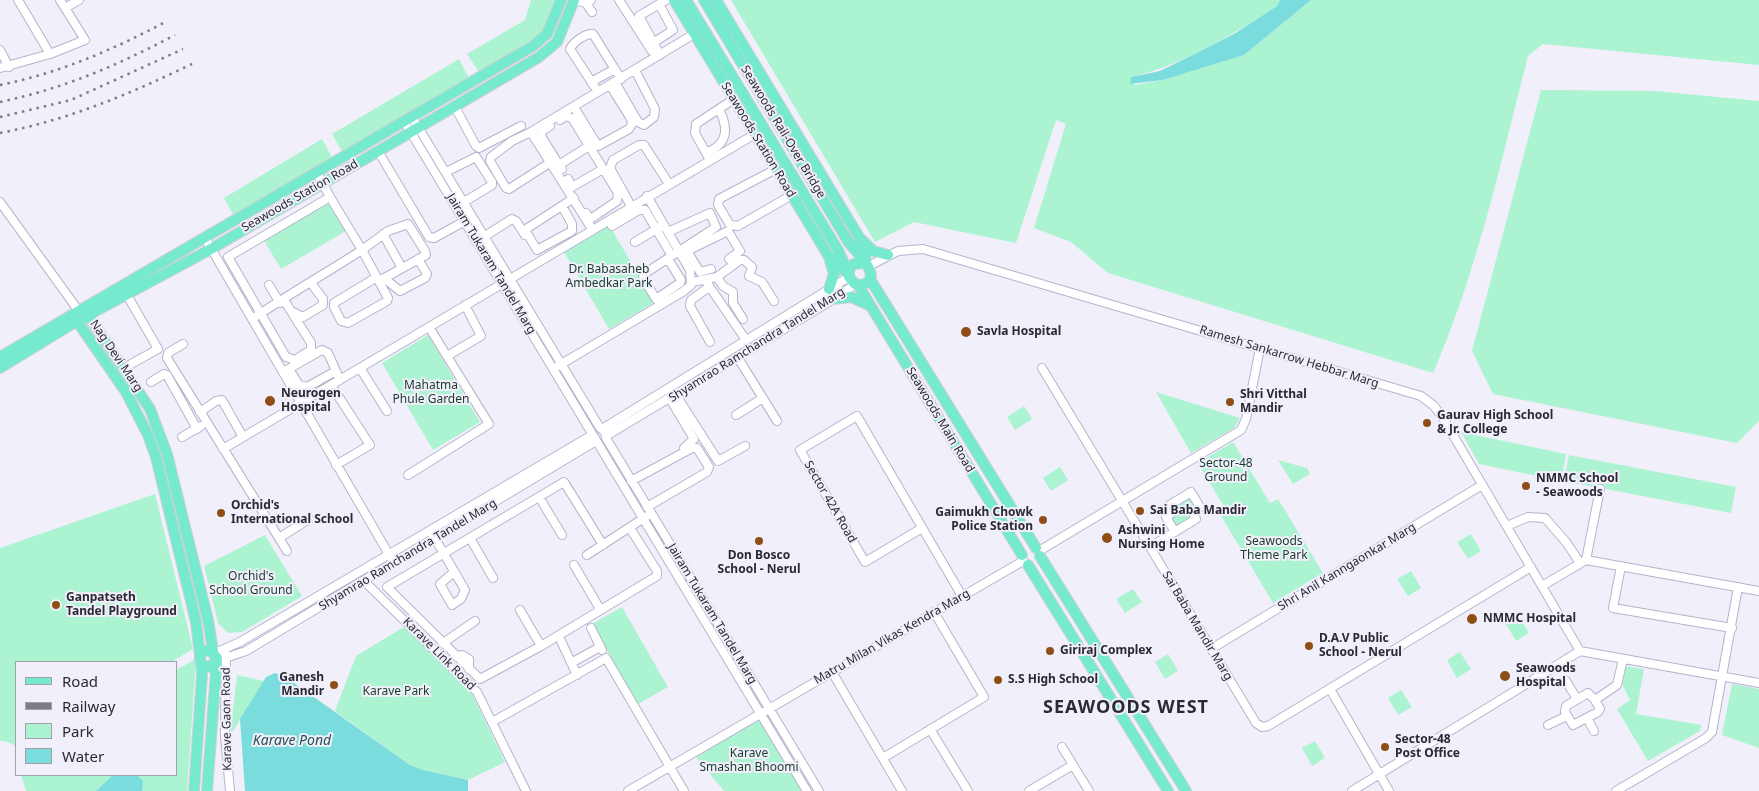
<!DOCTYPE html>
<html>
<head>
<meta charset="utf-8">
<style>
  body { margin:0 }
  #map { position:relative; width:1759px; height:791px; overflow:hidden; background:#f0effa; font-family:"Noto Sans",sans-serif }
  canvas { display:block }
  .legend { position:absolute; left:15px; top:661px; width:162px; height:115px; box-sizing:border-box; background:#f0effa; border:1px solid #a1a0ab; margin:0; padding:6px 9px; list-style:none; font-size:15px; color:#2b2a34 }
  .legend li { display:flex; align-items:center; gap:10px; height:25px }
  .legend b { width:25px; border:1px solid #a1a0ab }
</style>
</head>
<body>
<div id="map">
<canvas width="1759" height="791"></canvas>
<ul class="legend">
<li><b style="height:6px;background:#76eacf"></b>Road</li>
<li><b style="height:6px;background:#7c7b86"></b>Railway</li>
<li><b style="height:14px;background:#acf4d1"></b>Park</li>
<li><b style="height:14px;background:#7bdcde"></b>Water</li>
</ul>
</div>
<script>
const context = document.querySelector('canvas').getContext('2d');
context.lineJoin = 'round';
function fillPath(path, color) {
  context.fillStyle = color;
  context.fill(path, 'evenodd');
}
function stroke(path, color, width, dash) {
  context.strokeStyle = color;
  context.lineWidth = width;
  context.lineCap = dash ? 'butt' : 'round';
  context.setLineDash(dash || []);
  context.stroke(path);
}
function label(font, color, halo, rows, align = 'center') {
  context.font = font + ' "Noto Sans",sans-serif';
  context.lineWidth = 4;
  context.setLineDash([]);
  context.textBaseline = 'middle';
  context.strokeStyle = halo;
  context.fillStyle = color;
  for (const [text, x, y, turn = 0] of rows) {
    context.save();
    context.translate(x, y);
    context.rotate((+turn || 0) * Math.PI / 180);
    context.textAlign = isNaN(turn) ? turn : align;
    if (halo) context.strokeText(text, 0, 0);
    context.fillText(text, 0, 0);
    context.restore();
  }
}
fillPath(new Path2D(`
  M531,0H556L544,32L479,72L467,54L525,20Z
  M731,0H1280L1277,6C1231,36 1184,65 1131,77L1135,85L1163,80L1244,55L1311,0H1759V65L1543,44L1528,56C1501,162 1477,272 1433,373L1108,273L1071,242L1034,228L1066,124L1056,120L1016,243L914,222L875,242Z
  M459,59L469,78L343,153L332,134Z
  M1541,90L1655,91L1759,101V421L1737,443L1493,394L1472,351Z
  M322,139L332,157L234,216L224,198Z
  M328,201L346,231L281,269L263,239Z
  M609,225L655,302L609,329L564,252Z
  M428,335L480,422L433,450L382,363Z
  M1156,392L1240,418L1234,428L1191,453Z
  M1024,406L1032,419L1015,430L1007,417Z
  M1461,432L1566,454L1561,481L1479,464Z
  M1233,442L1270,503L1278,499L1323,573L1273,603L1217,509L1223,505L1198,463Z
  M1569,455L1736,487L1731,513L1564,481Z
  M1278,460L1307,468L1310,474L1293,484Z
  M1060,467L1068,480L1051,491L1043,478Z
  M1191,492L1200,507L1192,512L1196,519L1175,532L1166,517L1171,513L1168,506Z
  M155,494L193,649L171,662H16V746L8,742L0,741V548Z
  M1471,534L1481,551L1468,559L1457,542Z
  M265,535L302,596L242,632L228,633L218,623L204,566Z
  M1411,571L1421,588L1408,596L1397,579Z
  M1133,589L1142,602L1125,613L1116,599Z
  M622,607L668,687L638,704L592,624Z
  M1519,616L1529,633L1516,641L1506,624Z
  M404,627L472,694L505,762L468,780L423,770L410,765L335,711L356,656Z
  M1460,652L1471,669L1457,678L1447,660Z
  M1168,654L1178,671L1165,679L1155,662Z
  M196,659L187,791H26L21,775H176V670Z
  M1624,666L1644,669L1636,714L1701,725L1700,731L1648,761L1617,709L1630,700L1620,680Z
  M237,675L264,681L230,736Z
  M1732,684L1759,689V748L1722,735Z
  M1401,690L1412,707L1398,715L1388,698Z
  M760,719L804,791H724L696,757Z
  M1315,741L1325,758L1312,766L1302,748Z`), '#acf4d1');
fillPath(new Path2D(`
  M1280,0H1311L1244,55L1163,80L1130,84L1131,77L1160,71L1191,56L1234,34L1277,6Z
  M275,673L287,678L410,765L423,770L468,780V791H245L240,719L266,677Z
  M113,775L138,776L143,781L142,791H96Z`), '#7bdcde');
const minor = new Path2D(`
  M18,0L50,54
  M574,0L586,3L591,0
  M619,0L652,51
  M586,3L592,12
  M65,8L79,0
  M653,43L673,30L659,4
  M0,50L9,67
  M660,55L639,16L666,0
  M0,68L50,54L85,40L60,0
  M591,82L615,69
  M615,82L638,122L644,125L654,117L655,109L635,70
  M598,92L570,49C573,42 586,33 593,34L621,79
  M455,107L476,146L479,148L521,126
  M574,107L598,146L629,129L632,124L631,119L610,85
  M412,117L600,428L605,432L606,438L819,791
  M560,120L566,116L572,118L618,193L617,201L592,218H589L586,213
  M404,121L807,791
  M550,126L542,131L541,136L559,165
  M531,132L512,141L491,157L490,161L506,188L509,189L551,162
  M378,151L429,237L434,238L465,221
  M706,153C728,144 729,129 719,109
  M710,160L695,133L696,124L734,99
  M562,169L559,165L589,146
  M776,169L719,199L718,205L730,225L738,226L792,195
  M446,172L476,157L492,182V185L464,202
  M317,173L330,197
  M568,179L572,187L603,169
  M0,202L78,310
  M562,206L572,224V231L537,250L525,230L526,229L574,198
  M631,206L610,168L613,160L639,145H644L669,184
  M612,226L639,210H645L669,251
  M592,229L531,132L694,34
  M383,234L402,268
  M485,236L512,219L516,221L525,235
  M205,238L391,558
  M635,242L660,227
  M687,251L700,272L711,269
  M681,254L728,231L740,251L729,259
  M668,259L681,280L680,283L656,299L643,278L644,274L716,227L710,213L668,232
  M869,266L898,251L923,249L1421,396L1434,406L1443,418L1580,651
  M377,277L334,303V307L341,321L348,323L387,301L388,298L362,250L388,231L408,224L425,251L426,255L379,281
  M717,277L723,286L733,292V303L743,319
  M384,278L400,291L425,278L427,274L418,259
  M705,280L746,340
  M692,282L717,277L740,260H744L752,267L749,276L762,282L774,301
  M269,285L280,303
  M709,287L691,300L690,306L710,342
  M293,312L303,317L323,305V299L311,283
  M252,319C288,295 326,273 362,250L330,197L228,257L286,357L295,360L311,350V343L284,300
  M183,344L168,353L167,358L287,551
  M447,356L481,336L465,305
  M738,358L777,421
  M558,366L684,291L691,285L690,270L647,196
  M124,368L158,349L127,295
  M360,368L387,411
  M1042,368L1256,723L1262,727L1268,726L1531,567
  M289,369L299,385L307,387L336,371
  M283,372L322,350L328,353L340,380
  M151,382L164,374L167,375L197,429
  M331,385L370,445L336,465
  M676,395L718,461L745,446
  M670,399L694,439L684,448
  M200,412L216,401L222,400L243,437
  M736,415L763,398
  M602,429L849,277
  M606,436L834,299L855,284
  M182,437L201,426
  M223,449L755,134
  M408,475L489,424L429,327
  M631,481L692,448H697L709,467L707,472L647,507
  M539,497L562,535
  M1507,526L1528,517L1545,518L1566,542L1580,563
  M922,528L865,562L800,450L857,416L962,596
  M433,535L465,590L461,599L452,605L440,584L454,572
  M279,538L309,519
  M470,538L493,578
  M603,545L564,482L387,587L480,679L541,646L657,576V571L630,528
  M1150,547C1165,538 1181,528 1196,519L1192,512L1200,507L1191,492L1168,506L1172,513L1166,517L1175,532
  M1039,551L1241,430L1246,419L1260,348
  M587,555L647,516
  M1586,560L1600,489
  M574,565L600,609
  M1621,566L1613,608L1732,628
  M364,581L477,692L526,791
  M1542,586L1586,560L1759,591
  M520,610L541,646
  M591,628L602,650
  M561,641L577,675
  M443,643L475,621
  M1211,649L1482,485
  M1580,651L1759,683
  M215,653L240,642L592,435
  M226,655L225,736L230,791
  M457,657L462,655L469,659V669
  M216,661L246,651L596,441
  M571,663L600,647
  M832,672L902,791
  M1566,681L1577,699
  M1330,689L1389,791
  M1595,700L1588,693L1566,706L1565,712L1573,725L1598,712L1600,709L1595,700L1617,685L1623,659
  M1587,718L1594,731
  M492,722L606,658L684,791
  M1548,725L1567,716
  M930,729L968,791
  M1062,747L1089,791
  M883,758L984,697L934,612
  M628,791L1023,561
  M1029,791L1073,765
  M1352,791L1580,651
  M1616,791L1706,738L1712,732L1738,587`);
const major = new Path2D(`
  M674,0L828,255L849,275
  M686,0L838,250L847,270
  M704,0L849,243C856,252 880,273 867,283C863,285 859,285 855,284L849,277V269L854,264L864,263
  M716,0L859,237L866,261
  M861,239L873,251L888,255
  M870,279L1036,548
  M858,285L1022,555
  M829,289L834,274L829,257
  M834,299L851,297L871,306
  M83,312L88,315L150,409L167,454L208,620L213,651
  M78,315L77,321L126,392L148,435L156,457L196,622L200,655
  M0,357L533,46L547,34L561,0
  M0,368L77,321L211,249L539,57L557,42L574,0
  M1040,556L1186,791
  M1028,565L1168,791
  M194,791L202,675L201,663
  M207,791L217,658L210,650C198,650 196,664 208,667L215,663`);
stroke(minor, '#b6b3ce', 10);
stroke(major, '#d0d0d2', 12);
stroke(minor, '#fff', 8);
stroke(major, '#76eacf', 10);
stroke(new Path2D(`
  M0,85C59,73 113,50 167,21
  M0,102C65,88 116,66 175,35
  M0,117L71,100L183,49
  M0,133C71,119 127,95 192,64`), '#7c7b86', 2.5, [2.5, 5]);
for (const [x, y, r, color] of [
  [966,332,6,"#8e4e16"],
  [270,401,6,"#8e4e16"],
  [1230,402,5,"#8e4e16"],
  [1427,423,5,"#8e4e16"],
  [1526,486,5,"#8e4e16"],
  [1140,511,5,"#8e4e16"],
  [221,513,5,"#8e4e16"],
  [1043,520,5,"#8e4e16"],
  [1107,538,6,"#8e4e16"],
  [759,541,5,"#8e4e16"],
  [56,605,5,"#8e4e16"],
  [1472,619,6,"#8e4e16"],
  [1309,646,5,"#8e4e16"],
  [1050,651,5,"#8e4e16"],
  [1505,676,6,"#8e4e16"],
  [998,680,5,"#8e4e16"],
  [334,685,5,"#8e4e16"],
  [1385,747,5,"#8e4e16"]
]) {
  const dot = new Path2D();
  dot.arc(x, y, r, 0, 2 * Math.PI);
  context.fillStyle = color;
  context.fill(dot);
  stroke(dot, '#f0effa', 2);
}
label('12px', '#2b2a34', '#f0effa', [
  ["Seawoods Rail-Over Bridge",783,132,59],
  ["Seawoods Station Road",758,140,59],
  ["Seawoods Station Road",300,196,-30],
  ["Jairam Tukaram Tandel Marg",491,264,59],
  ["Shyamrao Ramchandra Tandel Marg",757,345,-32],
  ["Nag Devi Marg",116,356,56],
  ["Ramesh Sankarrow Hebbar Marg",1289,357,17],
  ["Seawoods Main Road",940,420,59],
  ["Sector 42A Road",830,502,60],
  ["Shyamrao Ramchandra Tandel Marg",408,555,-31],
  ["Shri Anil Kanngaonkar Marg",1347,567,-31],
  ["Jairam Tukaram Tandel Marg",712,614,59],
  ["Sai Baba Mandir Marg",1197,626,59],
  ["Matru Milan Vikas Kendra Marg",892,637,-30],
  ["Karave Link Road",439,654,45],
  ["Karave Gaon Road",227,719,-91]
]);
label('12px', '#183b2c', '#f0effa', [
  ["Dr. Babasaheb",609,270],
  ["Ambedkar Park",609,284],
  ["Mahatma",431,386],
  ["Phule Garden",431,400],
  ["Sector-48",1226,464],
  ["Ground",1226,478],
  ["Seawoods",1274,542],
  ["Theme Park",1274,556],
  ["Orchid's",251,577],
  ["School Ground",251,591],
  ["Karave Park",396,692],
  ["Karave",749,754],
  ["Smashan Bhoomi",749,768]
]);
label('bold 12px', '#2b2a34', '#f0effa', [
  ["Savla Hospital",977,332],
  ["Neurogen",281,394],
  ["Hospital",281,408],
  ["Shri Vitthal",1240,395],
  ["Mandir",1240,409],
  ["Gaurav High School",1437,416],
  ["& Jr. College",1437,430],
  ["NMMC School",1536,479],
  ["- Seawoods",1536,493],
  ["Orchid's",231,506],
  ["International School",231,520],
  ["Sai Baba Mandir",1150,511],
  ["Gaimukh Chowk",1033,513,"right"],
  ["Police Station",1033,527,"right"],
  ["Ashwini",1118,531],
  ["Nursing Home",1118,545],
  ["Don Bosco",759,556,"center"],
  ["School - Nerul",759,570,"center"],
  ["Ganpatseth",66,598],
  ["Tandel Playground",66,612],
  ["NMMC Hospital",1483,619],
  ["D.A.V Public",1319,639],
  ["School - Nerul",1319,653],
  ["Giriraj Complex",1060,651],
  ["Seawoods",1516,669],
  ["Hospital",1516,683],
  ["Ganesh",324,678,"right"],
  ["Mandir",324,692,"right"],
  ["S.S High School",1008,680],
  ["Sector-48",1395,740],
  ["Post Office",1395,754]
], 'left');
label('italic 14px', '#265253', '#f0effa', [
  ["Karave Pond",292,741]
]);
context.letterSpacing = '1px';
label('bold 18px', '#2b2a34', '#f0effa', [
  ["SEAWOODS WEST",1126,708]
]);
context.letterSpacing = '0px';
</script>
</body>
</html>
